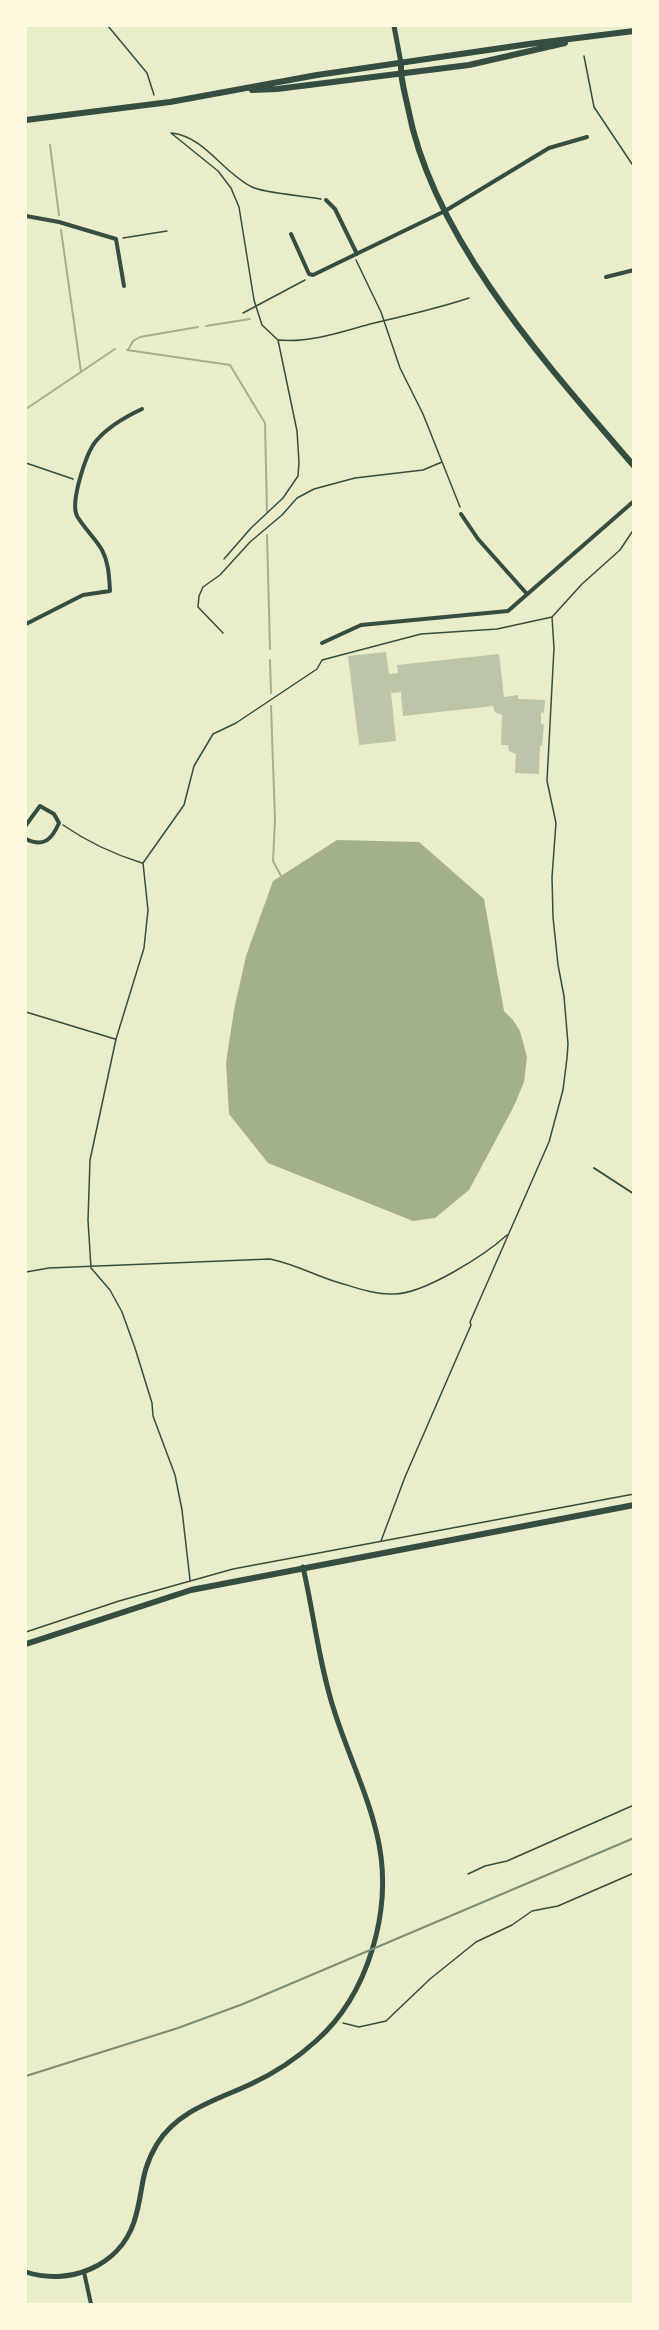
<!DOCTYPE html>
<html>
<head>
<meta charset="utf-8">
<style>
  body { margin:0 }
  #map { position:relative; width:659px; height:2330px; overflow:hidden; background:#e9edc9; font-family:Barlow,sans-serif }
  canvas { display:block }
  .frame { position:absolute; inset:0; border:27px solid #fefae0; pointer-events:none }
</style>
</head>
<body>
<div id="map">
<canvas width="659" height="2330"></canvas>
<div class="frame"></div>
</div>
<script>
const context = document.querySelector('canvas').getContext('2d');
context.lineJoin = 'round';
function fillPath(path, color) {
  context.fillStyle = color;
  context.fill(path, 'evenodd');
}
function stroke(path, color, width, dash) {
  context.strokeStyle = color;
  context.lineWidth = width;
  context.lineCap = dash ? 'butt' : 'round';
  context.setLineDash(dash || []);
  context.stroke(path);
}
fillPath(new Path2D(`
  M337,840L419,842L484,899L504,1011L513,1020L520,1031L527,1057L524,1082L514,1106L469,1190L435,1218L413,1221L268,1163L229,1114L226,1063L234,1010L246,956L273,881Z`), '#a3b18a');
stroke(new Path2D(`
  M50,145L59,215
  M61,230L81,372
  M206,326L250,319
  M127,350L230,365L265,423L267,512
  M128,350L133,341L140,337L198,327
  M26,409L115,349
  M267,535L270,649
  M270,660L271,693
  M271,706L275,820L273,861L281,876`), '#a3b18a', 2);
fillPath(new Path2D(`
  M386,652L389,674L398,673L397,665L499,654L504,697L518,695V699L545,700L544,713L541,712V724H544L542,746L540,745L539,774L515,773L516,754L509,751L508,745H501L502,715L495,712L493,706L403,716L401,692L391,693L396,741L359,745L348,656Z`), '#bcc5a7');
stroke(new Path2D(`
  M108,26L147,73L154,95
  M584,56L594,107L634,167
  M171,133L218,171L231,188L239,207L254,300L262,325L278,340L297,431L299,462L298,476L283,498L251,528L224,559
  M172,133C205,137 223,173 252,187C263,193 306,196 321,199
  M123,238L167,231
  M356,260L381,312L400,368L423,414L460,507
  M243,313L305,280
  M279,340C309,343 341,332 370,324C404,316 436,309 469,298
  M26,463L73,479
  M223,633L198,607L199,596L203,587L220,575L250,542L282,515L297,498L314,489L355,478L423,470L442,462
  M63,825C89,843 113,854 142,863
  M26,1012L115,1039
  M26,1272L49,1268L270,1259C295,1264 316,1276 340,1283C357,1288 376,1295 394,1294C424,1294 485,1255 507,1235
  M381,1541L405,1477L471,1325L470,1322L549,1142L563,1090L567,1058L568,1044L564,996L558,965L553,917L552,877L556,823L547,781L554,648L552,617L582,584L620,550L634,529
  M190,1580L182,1510L175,1475L153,1416L152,1403L135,1348L122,1312L110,1290L91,1268L88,1220L90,1160L116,1039L144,948L148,910L143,863L184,805L194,766L213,734L236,723L317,669L322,660L421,634L497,629L552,617
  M26,1632L119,1601L233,1569L634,1494
  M468,1874L485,1866L507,1861L634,1805
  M343,2023L359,2027L386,2021L430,1979L476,1942L512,1925L532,1911L558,1906L634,1873`), '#344e41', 1.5);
stroke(new Path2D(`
  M594,1168L634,1194`), '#344e41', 2);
stroke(new Path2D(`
  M326,200L335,209L357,254
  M26,216L59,222L116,239L124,286
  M291,234L309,274L313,275L445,211L549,148L587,137
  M606,277L634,270
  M461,514L478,539L527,594
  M26,624L83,595L110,591C109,577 109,563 102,550C95,538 84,528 77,516C70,502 86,453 96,441C107,428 127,416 142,409
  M322,643L361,625L508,611L634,501
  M26,825L40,806L54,814L59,823C52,839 44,848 26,839
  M84,2272L91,2304`), '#344e41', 4);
stroke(new Path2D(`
  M394,26L401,63
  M26,2272C68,2286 119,2267 134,2222C144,2192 139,2174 157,2144C178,2110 217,2100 251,2084C275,2073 296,2059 316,2041C368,1995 392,1912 379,1844C370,1798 348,1755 334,1710C319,1664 314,1615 303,1567`), '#344e41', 5);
stroke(new Path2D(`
  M401,63C400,79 405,93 408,108C433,240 548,366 634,466
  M252,90L277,89L469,65L565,43
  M26,120L170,102L317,75L529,44L634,31
  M26,1644L191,1590L634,1505`), '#344e41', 6);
stroke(new Path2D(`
  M26,2076L178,2028L243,2004L634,1838`), '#7c8e77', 2);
</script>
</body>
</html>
